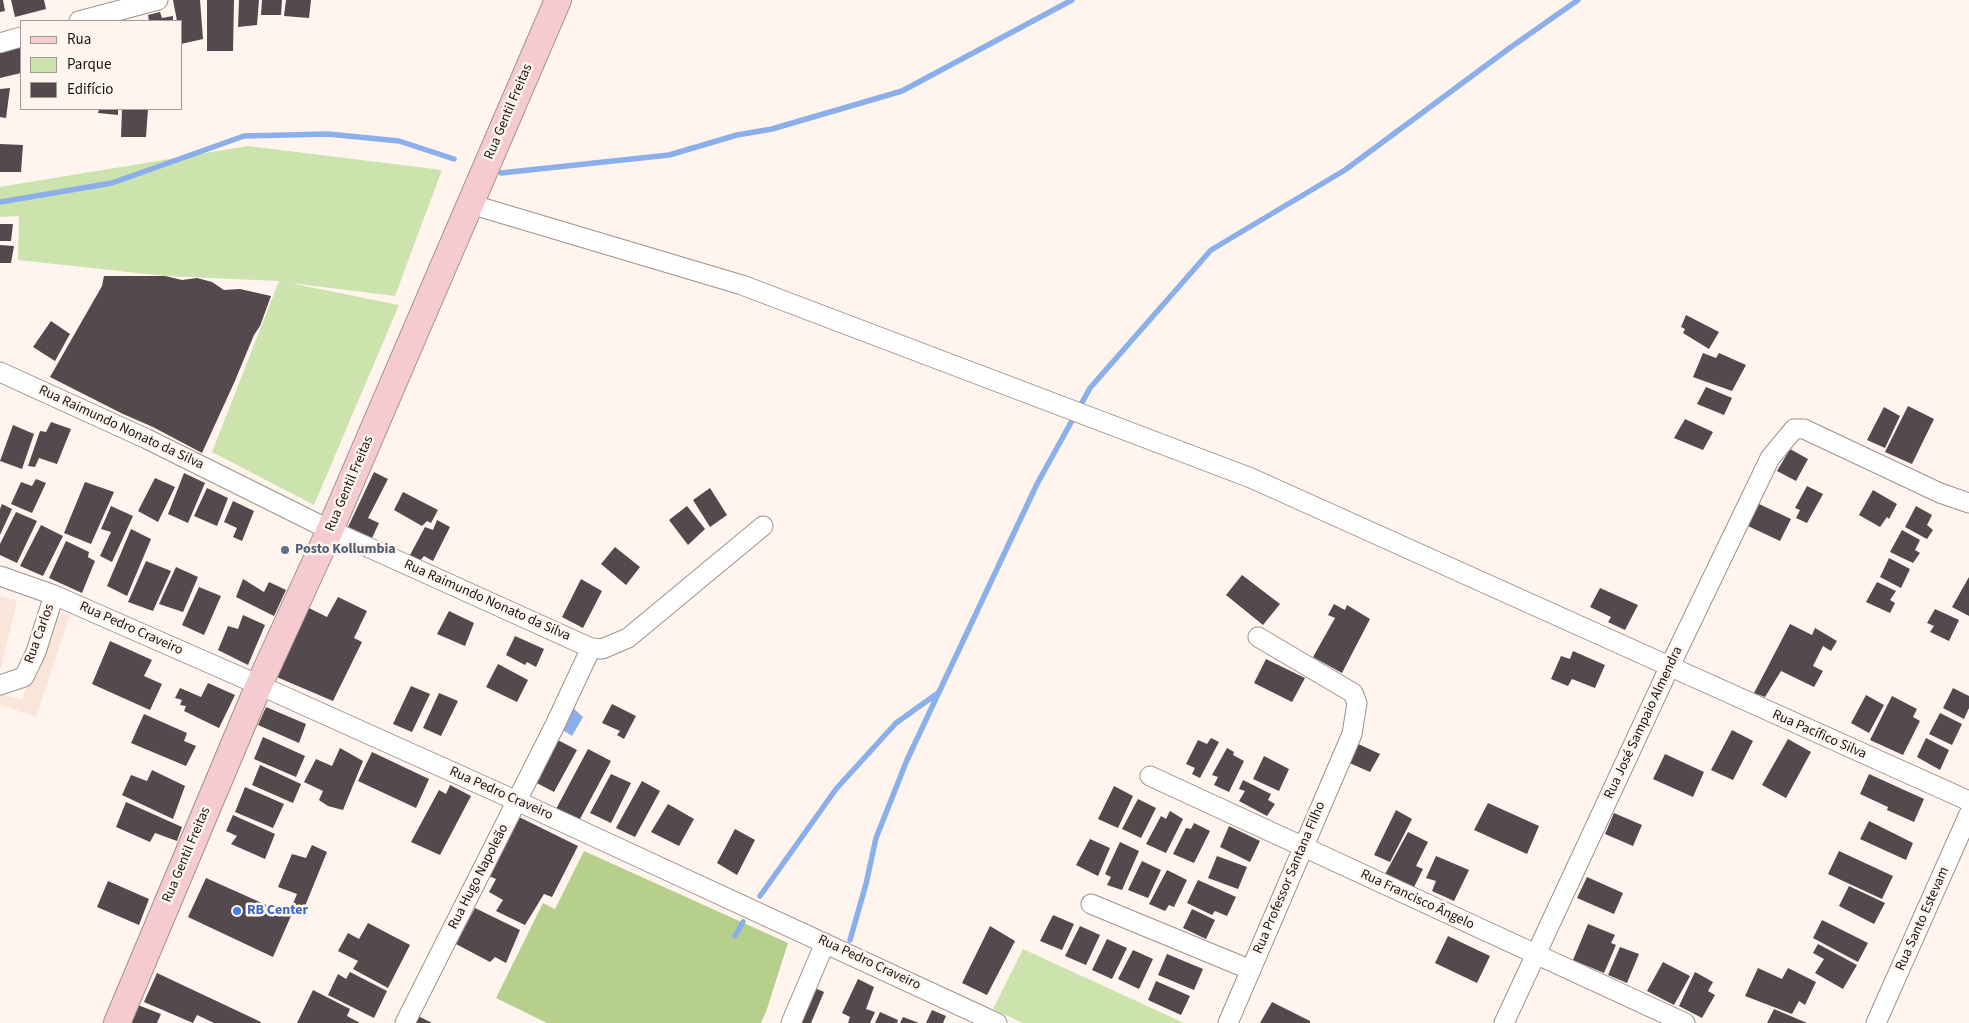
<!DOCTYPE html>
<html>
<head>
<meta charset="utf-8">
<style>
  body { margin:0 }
  #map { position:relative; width:1969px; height:1023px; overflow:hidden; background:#fff4ee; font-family:"Source Sans 3",sans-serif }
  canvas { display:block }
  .legend { position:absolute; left:20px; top:20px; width:162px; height:90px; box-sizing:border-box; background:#fff4ee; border:1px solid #a39a96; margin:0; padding:6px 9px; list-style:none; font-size:15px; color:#181311 }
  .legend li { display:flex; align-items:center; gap:10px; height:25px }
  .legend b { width:25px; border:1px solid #a39a96 }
</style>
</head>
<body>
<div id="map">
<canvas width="1969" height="1023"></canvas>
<ul class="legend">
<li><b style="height:6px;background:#f5cad0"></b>Rua</li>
<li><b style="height:14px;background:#cde3ad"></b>Parque</li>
<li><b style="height:14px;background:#54494d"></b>Edifício</li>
</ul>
</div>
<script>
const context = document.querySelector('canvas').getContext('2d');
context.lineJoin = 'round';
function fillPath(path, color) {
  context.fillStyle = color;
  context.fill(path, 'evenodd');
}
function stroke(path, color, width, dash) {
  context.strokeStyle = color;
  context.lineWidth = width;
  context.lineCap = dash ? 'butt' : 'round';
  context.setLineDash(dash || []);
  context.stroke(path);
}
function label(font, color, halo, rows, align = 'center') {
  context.font = font + ' "Source Sans 3",sans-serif';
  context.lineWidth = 5;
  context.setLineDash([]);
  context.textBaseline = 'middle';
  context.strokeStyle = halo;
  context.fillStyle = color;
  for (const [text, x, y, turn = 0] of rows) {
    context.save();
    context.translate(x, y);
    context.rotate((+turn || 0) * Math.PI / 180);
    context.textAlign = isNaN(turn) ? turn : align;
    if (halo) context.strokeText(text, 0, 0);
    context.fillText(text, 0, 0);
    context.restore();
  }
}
fillPath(new Path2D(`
  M0,596L17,601L1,668H0Z
  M53,612L70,615L36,717L0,705V694L22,700Z`), '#f9e5da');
fillPath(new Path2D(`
  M248,146L442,170L395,296L290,283L399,305L314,505L212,452L279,281L165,276L18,260L19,216L0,217V187Z
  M1023,949L1184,1023H1023L993,1009Z`), '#cde3ad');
fillPath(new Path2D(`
  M584,851L788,943L766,1012L761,1023H547L496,998L543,903L555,909Z`), '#b6d08c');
fillPath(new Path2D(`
  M571,706L583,717L572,736L555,725Z`), '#8bafea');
stroke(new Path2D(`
  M501,173L669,155L737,135L772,129L902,91L1072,0
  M0,202L112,183L244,136L328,134L399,141L454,159
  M760,896L836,789L896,723L938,693
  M735,936L743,922
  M850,940L866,884L876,838L907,760L1037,484L1090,388L1211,250L1345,170L1511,47L1578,0`), '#8bafea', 5.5);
fillPath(new Path2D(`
  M0,0H3L5,11L0,12Z
  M11,0H44L46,9L15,17Z
  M173,0H200L203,39L181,44V21H177Z
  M207,0H234L233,51H207Z
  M239,0H259L257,25L238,27Z
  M262,0H282L281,15H261Z
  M286,0H311L309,18L284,16Z
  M160,12L162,18L173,16V21H149L148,15Z
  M21,40V73L0,78V46Z
  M10,88L6,118L0,117V89Z
  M99,109H118V115L98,113Z
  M122,109H148L146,137H121Z
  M0,144L23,145L21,172H0Z
  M0,224H13L11,241H0Z
  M0,245L14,246L11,263H0Z
  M104,276H165L182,280L197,278L212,282L224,290L240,289L271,296L260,326L254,335L234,383L202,453L153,427L123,414L50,377L102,286Z
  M1686,315L1719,332L1709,349L1683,333L1685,329L1681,327Z
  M51,321L70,334L55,361L33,347Z
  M1703,353L1716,358L1719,353L1746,365L1732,391L1693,377Z
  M1706,387L1732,398L1724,415L1697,404Z
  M1908,406L1934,419L1912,464L1885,452Z
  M1884,407L1900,416L1885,448L1867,440Z
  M1685,419L1713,432L1703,450L1674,438Z
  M51,422L71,429L57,464L39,458L35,467L28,466L40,431L46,432Z
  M13,425L34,434L22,469L0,461Z
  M1790,449L1808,459L1796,481L1777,471Z
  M374,472L388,479L368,518L379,523L372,538L348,527Z
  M184,473L205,483L188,523L168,514Z
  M155,478L175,487L158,522L138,511Z
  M36,479L46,483L32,513L11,504L21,482L32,486Z
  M85,482L114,492L91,544L64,533Z
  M1807,486L1823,494L1807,523L1796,518L1800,510L1795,508Z
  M207,488L228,498L217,526L194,516Z
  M710,488L727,515L710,527L693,500Z
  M1873,490L1897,504L1889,519L1887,517L1880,527L1859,515Z
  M403,492L438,510L431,523L427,521L422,526L394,510Z
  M233,501L254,511L242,541L233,537L237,528L224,522Z
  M2,504L12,509L0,535V509Z
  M1759,504L1791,519L1780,541L1748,526Z
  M111,506L133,516L112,562L100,556L111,532L101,529Z
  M687,506L705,529L688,545L669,520Z
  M1916,506L1932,515L1927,525L1933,530L1927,539L1905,527Z
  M16,512L37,521L17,563L0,555V544Z
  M437,520L450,527L433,561L424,556L420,561L410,555L425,527L433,530Z
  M41,525L63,536L43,576L20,566Z
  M131,529L151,539L127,596L107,586Z
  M1902,530L1920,540L1915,550L1920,553L1913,563L1890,552Z
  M66,541L89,552L88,557L95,561L82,593L49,578Z
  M615,547L640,567L626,585L601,564Z
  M1889,558L1910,569L1901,588L1880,577Z
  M146,561L171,571L153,611L128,602Z
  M176,567L198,577L183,612L159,604Z
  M1242,575L1280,604L1263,625L1226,595Z
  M1969,577V616L1952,607Z
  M243,579L264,592L269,582L286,590L274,616L236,597Z
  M581,579L602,591L583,628L562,617Z
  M1877,582L1896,591L1890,600L1895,603L1890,613L1866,602Z
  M199,587L221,596L204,635L182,625Z
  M1600,588L1638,605L1625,630L1608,622L1611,617L1590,607Z
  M338,597L367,611L354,638L362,642L333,701L272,675L305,606L327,617Z
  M1334,604L1345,610L1347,605L1370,619L1342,673L1313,657L1335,618L1328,615Z
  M1935,609L1959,620L1949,641L1930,632L1934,626L1927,623Z
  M449,611L474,623L465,646L437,634Z
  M243,615L265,625L248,665L218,650L228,626L238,629Z
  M1790,624L1812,635L1815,628L1837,641L1831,651L1823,646L1813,666L1823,671L1814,687L1781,671L1765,697L1754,693Z
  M515,636L544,649L536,667L527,662L525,665L506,655Z
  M110,641L152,660L144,676L162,684L150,710L92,684Z
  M1573,651L1605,665L1595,688L1572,679L1568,686L1551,679L1561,656L1570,659Z
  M1266,659L1305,678L1292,702L1254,683Z
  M498,664L528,680L517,702L486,687Z
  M208,683L235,695L219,728L184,711L186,706L180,705L182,700L175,698L180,688L201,697Z
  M411,686L430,694L412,732L393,724Z
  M1953,688L1969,696V708L1964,719L1943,708Z
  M439,693L458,701L441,736L423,728Z
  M1866,695L1884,705L1869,733L1851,723Z
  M1892,696L1917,709L1913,717L1920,721L1903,755L1870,740Z
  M612,704L636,716L624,739L617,735L620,731L602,723Z
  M266,707L306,724L299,743L258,725Z
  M1940,713L1962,724L1952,745L1929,734Z
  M144,714L187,733L184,741L196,746L186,766L131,743Z
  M1732,730L1753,741L1733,780L1711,770Z
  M263,737L305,756L296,777L254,759Z
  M554,738L577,750L554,792L531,780Z
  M1211,738L1219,742L1200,778L1192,774L1195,768L1186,764L1198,740L1207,744Z
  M1926,738L1949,750L1940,770L1917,757Z
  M1788,739L1811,752L1786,798L1762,785Z
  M1354,742L1380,754L1370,772L1345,761Z
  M340,748L363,761L343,810L328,806L319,800L323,791L304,782L316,759L332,766Z
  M1227,748L1234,752L1233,755L1244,761L1229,792L1214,785L1218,777L1212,775Z
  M588,749L611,761L580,819L556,809Z
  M372,752L429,779L416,808L358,781Z
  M1665,754L1704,772L1693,797L1653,779Z
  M1264,756L1289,769L1279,791L1253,779Z
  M260,765L301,784L293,803L252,785Z
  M152,770L185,786L173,819L122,795L131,775L147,781Z
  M611,774L631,783L611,823L590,813Z
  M1869,774L1924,799L1914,822L1887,810L1888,807L1860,794Z
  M1243,780L1271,794L1268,800L1275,804L1267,816L1239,801L1245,791L1239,789Z
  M642,781L660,791L635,837L616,828Z
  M450,785L471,796L440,855L411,842L439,790L446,794Z
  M1114,786L1133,796L1118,828L1098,819Z
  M245,787L284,804L273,828L235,812Z
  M1138,799L1156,808L1141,838L1122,829Z
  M126,802L182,827L177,841L155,833L150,842L116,827Z
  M1488,803L1539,826L1527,854L1474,830Z
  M668,804L694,819L679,846L651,832Z
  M1396,810L1412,819L1390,862L1374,855Z
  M1170,811L1183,819L1166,853L1146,844L1161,816L1166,819Z
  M1614,813L1642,825L1633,846L1605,834Z
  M233,815L275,834L265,859L231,844L237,836L226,831Z
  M515,815L578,846L552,897L544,894L525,925L496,911L503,900L489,892L496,879L484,874Z
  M1869,821L1913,843L1906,860L1860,839Z
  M1194,823L1210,831L1194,863L1173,854L1186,828L1191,829Z
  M1229,826L1260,841L1250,862L1220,847Z
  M735,829L755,840L737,875L717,863Z
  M1408,832L1428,842L1416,866L1423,869L1413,889L1384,876Z
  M1090,839L1110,848L1098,876L1076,865Z
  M1120,842L1139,851L1122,890L1107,885L1111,877L1105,874Z
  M312,845L327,852L301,916L290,911L297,894L278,887L292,854L306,858Z
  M1839,851L1893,876L1882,899L1828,874Z
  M1217,856L1247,867L1238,889L1208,878Z
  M1436,856L1469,870L1454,901L1432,891L1436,881L1426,878Z
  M1142,861L1161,870L1148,898L1128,890Z
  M1167,870L1187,880L1174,907L1169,905L1165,911L1149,904Z
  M1587,877L1623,893L1614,914L1577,898Z
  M206,878L291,916L273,957L188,917Z
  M1198,880L1236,897L1227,916L1215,911L1212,915L1187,903Z
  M108,881L149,899L139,925L97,907Z
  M1849,886L1885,903L1874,924L1839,906Z
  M475,908L520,930L506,963L495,957L490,962L456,944Z
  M1192,909L1215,920L1206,939L1183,928Z
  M1053,915L1074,924L1062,950L1040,941Z
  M1822,920L1868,943L1858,962L1813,938Z
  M368,923L410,945L388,988L353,969L358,961L338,951L348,933L359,939Z
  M1588,924L1615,935L1611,943L1616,945L1604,973L1573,960Z
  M990,926L1015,941L987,995L962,983Z
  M1080,926L1100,935L1086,965L1065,956Z
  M1448,936L1490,956L1477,983L1435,963Z
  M1107,939L1127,948L1112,979L1092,970Z
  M1818,944L1857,965L1843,989L1815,973L1824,959L1813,953Z
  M1620,947L1639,954L1627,983L1608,975Z
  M1133,950L1153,959L1139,989L1118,979Z
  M1167,954L1203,969L1194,990L1158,975Z
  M1663,962L1690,976L1674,1005L1647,991Z
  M1758,968L1782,979L1788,968L1816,982L1805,1005L1799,1001L1792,1014L1745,996Z
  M350,972L387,991L374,1018L328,995L338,974L346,979Z
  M1695,972L1713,982L1708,991L1715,995L1702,1018L1679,1006Z
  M157,973L261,1022L260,1023H214L197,1015L193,1023L144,1002Z
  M858,979L874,987L866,1009L875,1012L870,1023H848L850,1017L842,1013Z
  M1156,981L1190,996L1181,1015L1148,1000Z
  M810,986L824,992L811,1023H802L795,1020Z
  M313,990L350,1009L347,1016L360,1023H297Z
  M1272,1002L1310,1021V1023H1260Z
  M138,1005L161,1014L157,1023H131Z
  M1774,1009L1807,1023H1767Z
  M932,1010L946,1016L943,1023H926Z
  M880,1012L898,1020L897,1023H875Z
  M414,1014L432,1023H410Z
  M903,1017L919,1023H900Z`), '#54494d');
const street = new Path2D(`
  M79,21L158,0
  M0,43L21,37
  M470,204L742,285L1251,478L1969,801
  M0,372L147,439L330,530L591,648L602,649L628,638L763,526
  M0,576L54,595L259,685L517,801L997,1023
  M0,685L24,677L36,652L54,595
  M1150,776L1685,1023
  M1091,904L1251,970
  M405,1023L555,725L591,648
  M791,1023L825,943
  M1228,1023L1352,734L1357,703L1353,693L1258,637
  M1504,1023L1669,668L1770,458L1794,429H1804L1940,493L1969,503
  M1876,1023L1969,814`);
const secondary = new Path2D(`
  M117,1023L259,685L330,530L558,0`);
stroke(street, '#9e928b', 21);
stroke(secondary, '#9e928b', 28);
stroke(street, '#fff', 19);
stroke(secondary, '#f5cad0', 26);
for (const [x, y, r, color] of [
  [285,550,5,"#5c6f8a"],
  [237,911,5,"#3f7fe0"]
]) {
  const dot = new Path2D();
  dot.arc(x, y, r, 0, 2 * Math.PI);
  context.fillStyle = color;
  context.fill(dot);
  stroke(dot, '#fff4ee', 2);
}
label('14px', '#181311', '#fff4ee', [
  ["Rua Gentil Freitas",509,112,-67],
  ["Rua Raimundo Nonato da Silva",121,428,25],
  ["Rua Gentil Freitas",350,484,-67],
  ["Rua Raimundo Nonato da Silva",487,601,24],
  ["Rua Pedro Craveiro",131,629,24],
  ["Rua Carlos",40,634,-70],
  ["Rua José Sampaio Almendra",1644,723,-65],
  ["Rua Pacífico Silva",1819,735,24],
  ["Rua Pedro Craveiro",501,794,24],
  ["Rua Gentil Freitas",187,855,-67],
  ["Rua Hugo Napoleão",479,877,-63],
  ["Rua Professor Santana Filho",1290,878,-67],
  ["Rua Francisco Ângelo",1417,900,25],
  ["Rua Santo Estevam",1923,919,-66],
  ["Rua Pedro Craveiro",869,963,25]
]);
label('bold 14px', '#4e5e75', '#fff4ee', [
  ["Posto Kollumbia",295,550]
], 'left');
label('bold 14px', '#366cbe', '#fff4ee', [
  ["RB Center",247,911]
], 'left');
</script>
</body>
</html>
